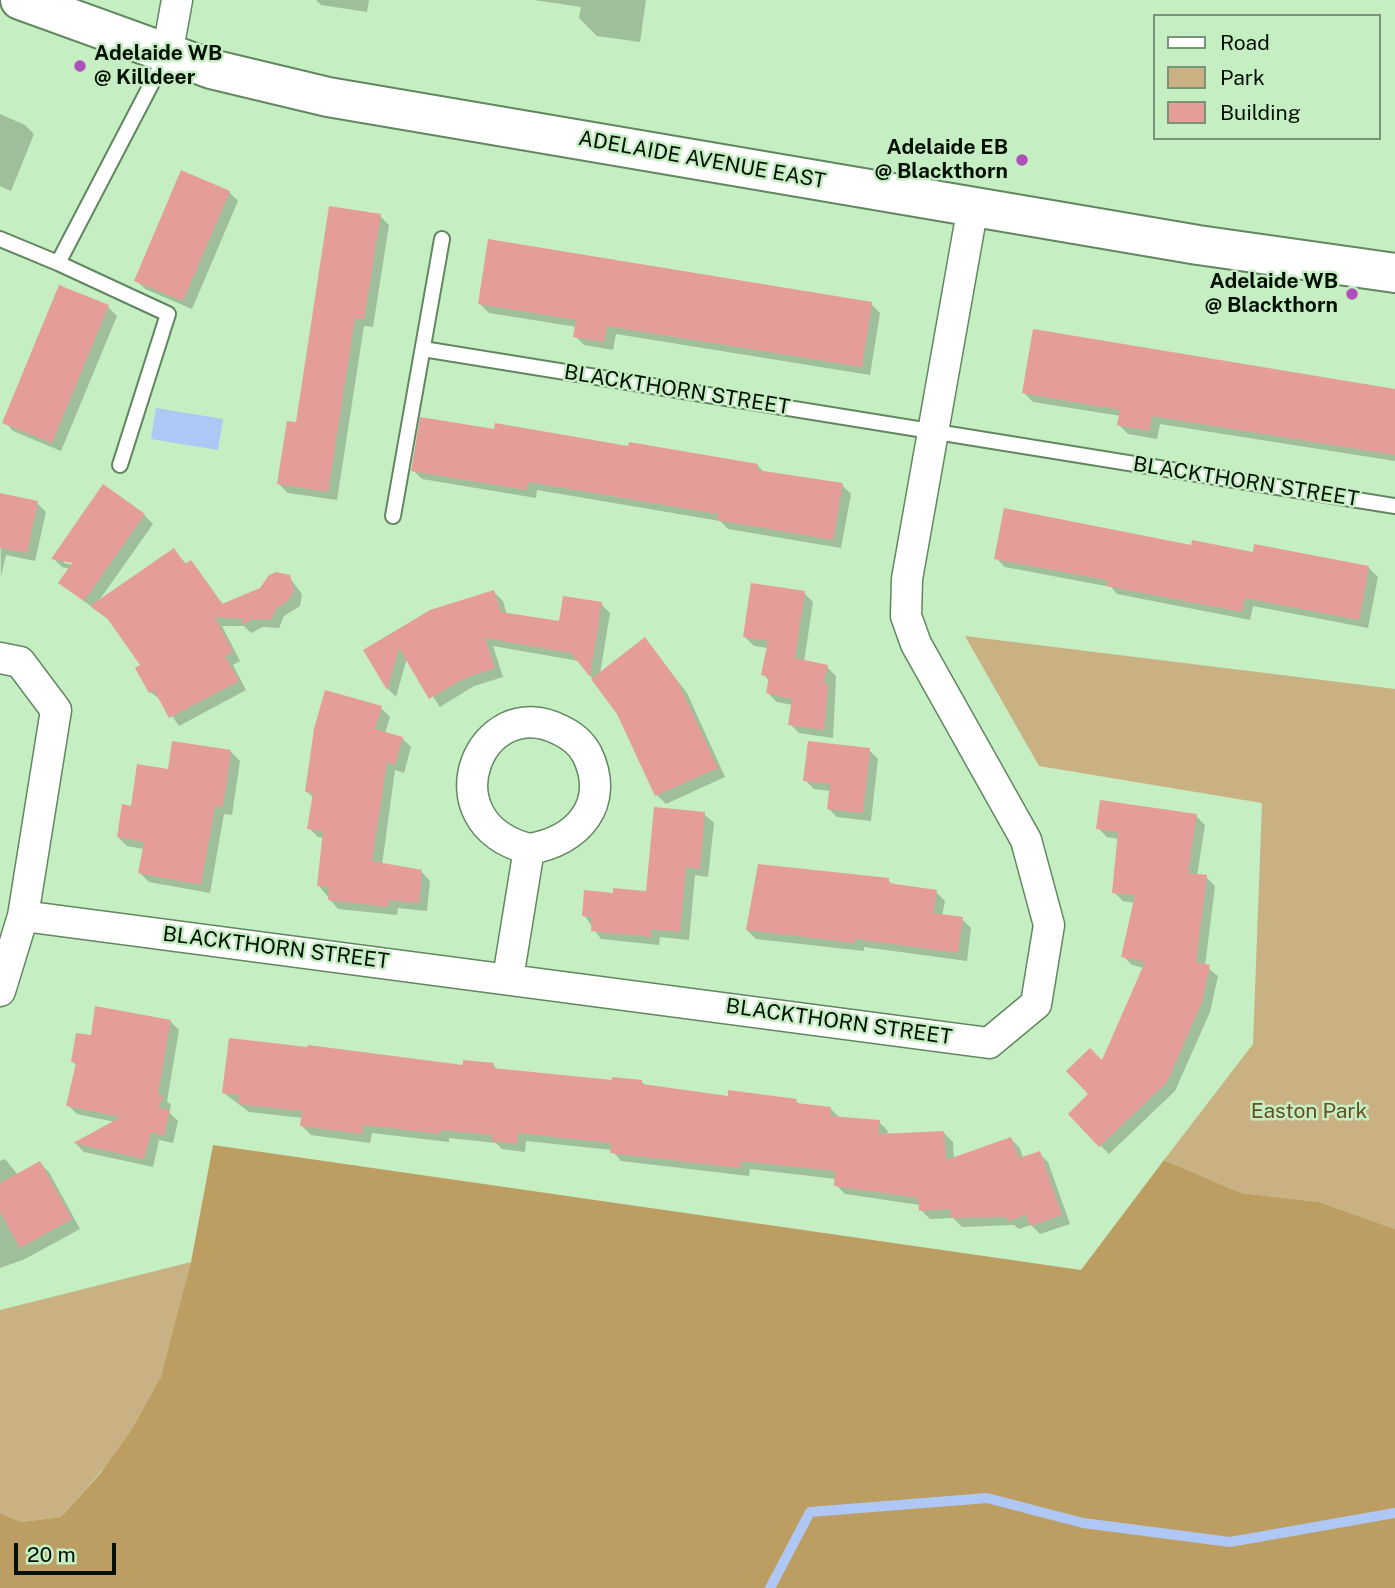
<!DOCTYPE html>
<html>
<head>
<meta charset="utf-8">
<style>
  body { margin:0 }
  #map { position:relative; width:1395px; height:1588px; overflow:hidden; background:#c6eec3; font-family:"Public Sans",sans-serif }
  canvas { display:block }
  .legend { position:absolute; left:1153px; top:14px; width:228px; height:126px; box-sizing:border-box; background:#c6eec3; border:2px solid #789577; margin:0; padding:9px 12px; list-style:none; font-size:21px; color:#041004 }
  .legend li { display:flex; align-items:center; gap:14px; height:35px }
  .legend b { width:35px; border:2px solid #789577 }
  .scale { position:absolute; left:14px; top:1543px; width:102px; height:32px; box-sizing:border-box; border:4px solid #041004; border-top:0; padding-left:9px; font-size:21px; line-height:24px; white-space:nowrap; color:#041004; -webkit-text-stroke:5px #c6eec3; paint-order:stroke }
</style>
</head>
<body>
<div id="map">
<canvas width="1395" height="1588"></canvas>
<ul class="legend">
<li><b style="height:9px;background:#fff"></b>Road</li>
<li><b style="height:19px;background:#cab183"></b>Park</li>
<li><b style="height:19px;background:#e59d99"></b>Building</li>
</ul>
<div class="scale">20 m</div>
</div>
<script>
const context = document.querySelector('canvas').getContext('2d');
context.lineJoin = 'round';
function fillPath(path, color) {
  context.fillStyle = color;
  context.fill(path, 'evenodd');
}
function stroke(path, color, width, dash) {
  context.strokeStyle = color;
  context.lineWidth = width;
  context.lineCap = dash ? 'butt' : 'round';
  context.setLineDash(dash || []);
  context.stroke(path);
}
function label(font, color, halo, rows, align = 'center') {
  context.font = font + ' "Public Sans",sans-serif';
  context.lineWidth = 5;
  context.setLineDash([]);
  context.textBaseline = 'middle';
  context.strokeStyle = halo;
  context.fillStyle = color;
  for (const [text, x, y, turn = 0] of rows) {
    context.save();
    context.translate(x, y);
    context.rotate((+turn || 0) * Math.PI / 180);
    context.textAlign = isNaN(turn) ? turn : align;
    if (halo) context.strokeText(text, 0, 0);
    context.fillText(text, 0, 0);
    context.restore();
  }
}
fillPath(new Path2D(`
  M965,636L1395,689V1229L1319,1202L1241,1193L1164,1160L1253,1044L1262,803L1039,766Z
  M191,1262C181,1300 175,1342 161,1377C139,1431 99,1475 61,1517L21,1522L0,1513V1310Z`), '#cab183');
fillPath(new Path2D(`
  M213,1145L1081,1270L1164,1160L1241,1193L1319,1202L1395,1229V1588H0V1513L21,1522L61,1517L99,1475L131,1431L161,1377L191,1262Z`), '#bd9e62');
fillPath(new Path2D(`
  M156,408L223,419L218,450L151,439Z`), '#afc7f4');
fillPath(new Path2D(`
  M316,0H369L367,12L321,5Z
  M534,0H646L640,42L597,36L579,18L581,7Z
  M0,114L25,125L34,134L11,191L0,186Z
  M229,192L238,201L192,309L145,289L136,280Z
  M380,216L389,225L373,327L364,326L337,500L288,493L279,484L297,424Z
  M480,304H871L880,313L870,375L616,334L613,350L584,345L575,336L577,327L489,313Z
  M108,307L117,316L61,451L13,431L5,422Z
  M1395,391V461L1160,424L1157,439L1128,434L1119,425L1121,416L1033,402L1024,393Z
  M495,431L757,465L764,472L842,485L851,494L841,548L728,529L720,521L537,490L536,498L422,479L413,470Z
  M0,496L37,503L46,512L35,561L6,555L1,577Z
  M144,515L153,524L98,602L174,550L187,565L191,562L199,571L224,606L289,577L302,594L300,606L284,616L279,628L263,627L251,633L244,626H222L240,661L233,665L246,690L179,726L161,700L150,692L143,666L113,623L60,583L70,569L62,567L53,558ZM64,560L81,563L80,567L64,563Z
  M1193,547L1369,568L1378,577L1368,628L1253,606L1250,620L1117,594L1111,587L1005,567L996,558Z
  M494,592L503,601L507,615L560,623L601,604L610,613L600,674L653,649L687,693L725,777L666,804L657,795L619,713L579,661L493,646L503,677L474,686L440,707L407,658L396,697L388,689L365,650Z
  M804,593L813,602L804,662L827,667L836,676L833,738L799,733L790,724L793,705L777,702L768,693L770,682L763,674L768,648L754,646L745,637Z
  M381,708L390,717L385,733L402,738L411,747L404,773L395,770L382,865L421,871L430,881L427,911L398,908L397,915L338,909L319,886L324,838L318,837L309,828L314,798L307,792Z
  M869,750L878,759L871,821L837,817L828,808L831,791L814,789L805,780Z
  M231,752L240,761L232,815L224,814L210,893L149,882L140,873L144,849L127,846L118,837L133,808L169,771Z
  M704,814L714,823L708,877L695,875L689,940L660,937L659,945L601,939L584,915L614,895L647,893Z
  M1196,816L1205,825L1197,876L1206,877L1215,886L1205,966L1218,976L1210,1012L1175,1091L1109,1154L1070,1114L1091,1094L1144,968L1132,965L1123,956L1135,903L1123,901L1114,892L1119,839L1107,837L1098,828Z
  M888,880L894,886L936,892L945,901L942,916L962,919L971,928L967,961L864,947V951L756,939L747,930Z
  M170,1021L179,1030L167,1101L171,1105L169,1112L178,1121L173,1143L159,1140L153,1167L84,1152L76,1144L115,1122L77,1114L68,1105L77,1066L73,1062L92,1037Z
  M493,1065L498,1070L613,1082H642L646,1087L729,1098L796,1101L800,1105L830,1108L839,1117L879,1122L888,1131L887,1135L944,1133L953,1142L954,1159L1011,1139L1020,1148L1023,1158L1039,1153L1048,1162L1070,1224L1040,1234L1031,1225L1019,1229L1014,1225L962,1227L953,1218L930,1219L921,1210L920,1205L845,1194L836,1185V1179L750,1169L749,1176L621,1161L612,1150L526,1141L525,1152L502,1149L496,1143L449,1138V1142L372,1133L370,1143L311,1135L302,1126L303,1118L249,1112L224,1093Z
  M5,1159L18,1175L40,1163L49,1172L80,1229L25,1259L0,1268V1161Z`), '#0003');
stroke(new Path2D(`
  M770,1588L810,1512L987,1498L1083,1523L1230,1542L1395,1513`), '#afc7f4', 10);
fillPath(new Path2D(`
  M181,170L230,191L183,301L134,281Z
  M329,206L381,214L364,319L355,318L328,492L277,484L287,421L296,422Z
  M488,239L872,302L862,367L607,326L604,342L573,337L576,320L478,304Z
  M59,285L109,305L52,443L2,423Z
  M1033,329L1395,389V455L1152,416L1149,431L1117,425L1120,410L1022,393Z
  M420,417L494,429L495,423L628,446L629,442L758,464L757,470L843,483L833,540L717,520L718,514L529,482L527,490L411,471Z
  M103,484L145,514L84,601L58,583L72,563L51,559Z
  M0,493L38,501L27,553L0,548Z
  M1004,508L1191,545L1192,540L1253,552L1254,544L1369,566L1359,620L1245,598L1242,612L1107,586V580L994,559Z
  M174,548L185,564L191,560L222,604L260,588L269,575L276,572L290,575L294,591L287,602L276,608L271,620L253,619L241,625L244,619L215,617L233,652L225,656L239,681L169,718L154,690L149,693L135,668L140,665L107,618L90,606Z
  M751,583L805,591L795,658L828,665L824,683L828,684L824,730L788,725L792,699L766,693L769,677L761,675L768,641L743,637Z
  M494,590L501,612L559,621L563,596L602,602L590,677L571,653L485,638L495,668L465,678L429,699L399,648L387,690L363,650L430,610Z
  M645,637L678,682L718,768L655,796L617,714L591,679Z
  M325,690L382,706L375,729L403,737L395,765L387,762L372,861L422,870L419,903L389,900L388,907L328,900L329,887L317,886L323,831L307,829L313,793L305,792L314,729Z
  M172,741L231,750L223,807L215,806L201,885L138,873L144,842L117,837L122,804L131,806L137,764L168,769Z
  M808,741L870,748L863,813L827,809L830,784L803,781Z
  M1100,800L1197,814L1188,873L1207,875L1196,962L1210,965L1202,1002L1167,1082L1099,1147L1068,1114L1088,1094L1066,1071L1090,1048L1102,1060L1145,962L1121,957L1135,895L1112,893L1118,832L1096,829Z
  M654,807L705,812L700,869L686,867L680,932L651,929V937L591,931L592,917L582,916L584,890L613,893V888L646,891Z
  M758,864L889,878V883L937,890L933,913L963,917L958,953L856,939L855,943L746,930Z
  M95,1006L171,1020L158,1094L163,1095L159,1108L170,1110L164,1136L151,1132L144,1159L73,1143L121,1117L66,1106L76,1063L71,1062L76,1033L91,1035Z
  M229,1038L307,1047L308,1045L463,1065V1060L494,1063L493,1068L612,1080V1077L642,1080V1084L728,1096V1090L797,1099L796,1103L831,1107L830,1116L880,1120L878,1134L944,1131L946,1160L1011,1137L1019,1158L1040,1151L1062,1215L1030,1226L1026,1215L1008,1221L1007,1217L951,1218L950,1209L919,1211L918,1198L834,1186L835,1171L741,1161L740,1168L610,1153L611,1143L518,1133L517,1144L491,1141L492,1135L441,1130L440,1134L363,1125L362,1134L300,1126L302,1111L238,1104L239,1095L222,1093Z
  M40,1161L72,1219L20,1248L0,1212V1183Z`), '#e59d99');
const lane = new Path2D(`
  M0,239L58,263L166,56
  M58,263L168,314L120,465
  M423,349L1395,506
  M393,516L442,239`);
const street = new Path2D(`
  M167,55L177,0
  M0,658L20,662L56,710L23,916L0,991
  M23,916L989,1043L1036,1004L1049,925L1026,840L916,644L906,616L907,579L973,206
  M508,978L529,849C578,841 611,804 587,754C581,743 571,735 560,730C481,689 425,822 529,849`);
const secondary = new Path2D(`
  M20,0L211,69L328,97L1198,245L1395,273`);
stroke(lane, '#628760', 18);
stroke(street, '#628760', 33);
stroke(secondary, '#628760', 42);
stroke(lane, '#fff', 14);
stroke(street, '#fff', 30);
stroke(secondary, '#fff', 38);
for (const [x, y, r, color] of [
  [80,66,7,"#ae50ba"],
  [1022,160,7,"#ae50ba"],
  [1352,294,7,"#ae50ba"]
]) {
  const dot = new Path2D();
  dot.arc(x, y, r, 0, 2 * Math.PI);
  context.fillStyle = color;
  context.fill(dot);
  stroke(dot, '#c6eec3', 2.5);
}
label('bold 21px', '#041004', '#c6eec3', [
  ["Adelaide WB",94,54,"left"],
  ["@ Killdeer",94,78,"left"],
  ["Adelaide EB",1008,148],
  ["@ Blackthorn",1008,172],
  ["Adelaide WB",1338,282],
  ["@ Blackthorn",1338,306]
], 'right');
label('21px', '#041004', '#c6eec3', [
  ["ADELAIDE AVENUE EAST",702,160,10],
  ["BLACKTHORN STREET",677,390,9],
  ["BLACKTHORN STREET",1246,482,9],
  ["BLACKTHORN STREET",276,948,7],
  ["BLACKTHORN STREET",839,1022,8]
]);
label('21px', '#665021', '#c6eec3', [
  ["Easton Park",1309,1112]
]);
</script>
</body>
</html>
